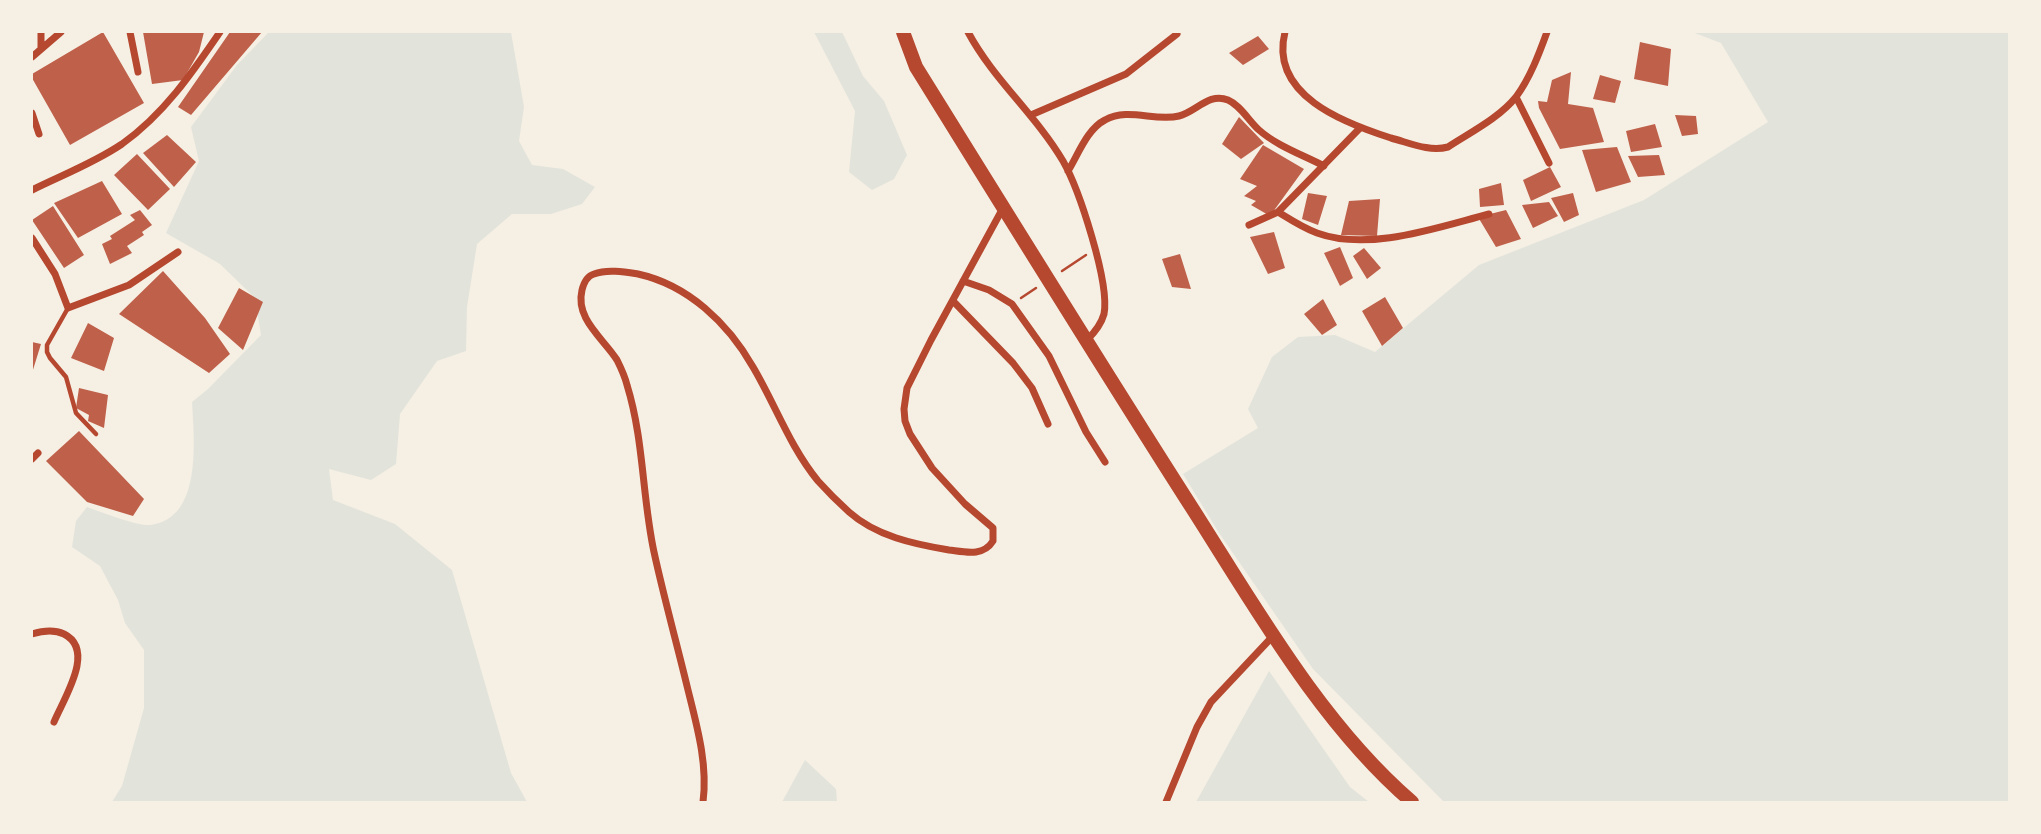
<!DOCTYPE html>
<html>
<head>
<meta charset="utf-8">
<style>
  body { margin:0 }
  #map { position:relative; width:2041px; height:834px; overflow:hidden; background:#f6efe4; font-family:Lato,sans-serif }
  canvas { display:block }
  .frame { position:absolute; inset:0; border:33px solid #f6efe4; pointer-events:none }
</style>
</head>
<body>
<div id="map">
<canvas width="2041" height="834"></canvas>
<div class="frame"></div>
</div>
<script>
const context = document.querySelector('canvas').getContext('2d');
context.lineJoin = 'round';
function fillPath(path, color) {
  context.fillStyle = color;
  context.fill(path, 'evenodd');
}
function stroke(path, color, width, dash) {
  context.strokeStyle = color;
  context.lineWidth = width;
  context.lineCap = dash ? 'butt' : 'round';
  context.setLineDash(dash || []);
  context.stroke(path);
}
fillPath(new Path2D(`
  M269,32H511L524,107L519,141L532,165L563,169L595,187L582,204L551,214H512L477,244L467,307L466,351L437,361L400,414L396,464L371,480L329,469L333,500L395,524L452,570L511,773L527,802H112L122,786L144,708V650L125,623L118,600L100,566L72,547L76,521L87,507C101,512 136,526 150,525C203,519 194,439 192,402L208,389L261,335L255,298L220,264L166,233L199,161L191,127L237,65Z
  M814,32H842L863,76L884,101L907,155L894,179L872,190L849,172L855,111Z
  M1692,32H2009V802H1444L1313,669L1219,533L1183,474L1258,428L1248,409L1272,357L1298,337L1335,335L1375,352L1479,265L1644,200L1768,122L1721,43Z
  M1269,671L1350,787L1369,802H1196Z
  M805,760L836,789L837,802H782Z`), '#e2e4dc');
fillPath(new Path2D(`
  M103,32L144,103L70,145L32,78V74Z
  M143,32H204L199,52L183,80L152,84Z
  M230,32H262L191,115L178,107Z
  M1258,36L1269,49L1243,65L1229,53Z
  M1640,42L1671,49L1668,86L1634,79Z
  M1571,72L1568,104L1593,108L1604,142L1560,149L1539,108L1538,101L1547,102L1552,80Z
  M1600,75L1621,81L1615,103L1593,99Z
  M1675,115L1696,116L1698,134L1682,136Z
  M1239,117L1264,143L1241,159L1222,144Z
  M1655,124L1662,147L1631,152L1626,131Z
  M167,135L196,162L174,187L143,153Z
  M1263,145L1304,169L1270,216L1251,205L1256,201L1244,196L1257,186L1240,179Z
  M1617,147L1631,182L1596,192L1582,150Z
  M137,154L170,189L148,210L114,175Z
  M1659,155L1665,175L1638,177L1628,156Z
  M1550,167L1561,187L1531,201L1523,180Z
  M102,181L122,214L78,238L54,203Z
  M1501,183L1504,205L1480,207L1479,189Z
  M1308,193L1327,196L1318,225L1302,219Z
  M1573,193L1579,215L1564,222L1551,198Z
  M1380,199L1377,236L1341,235L1349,201Z
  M1549,202L1558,216L1533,228L1522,205Z
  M53,206L84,255L64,268L32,220Z
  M140,210L152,225L142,232L144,235L127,246L132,253L110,264L102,244L112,239L110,236L135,220L130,215Z
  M1506,210L1521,239L1496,247L1478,217Z
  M1274,232L1285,268L1268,274L1250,237Z
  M1340,247L1353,278L1340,286L1324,253Z
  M1364,248L1381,268L1367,279L1353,256Z
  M1180,254L1191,289L1172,287L1162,259Z
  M163,271L205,318L230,354L209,373L119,314Z
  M239,288L263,302L243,350L218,328Z
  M1385,297L1403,328L1382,346L1362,311Z
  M1323,299L1337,325L1322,335L1304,314Z
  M88,323L114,338L104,371L71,358Z
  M32,342L41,344L32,373Z
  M79,388L108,395L104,428L88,421L89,415L76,408Z
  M79,431L144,499L133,516L87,502L46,461Z`), '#bf614a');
stroke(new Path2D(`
  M1062,271L1086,255
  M1021,298L1036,288`), '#b5482f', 2.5);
stroke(new Path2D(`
  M68,308L47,345V352L50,358L66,377L76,413L96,434`), '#b5482f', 4.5);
stroke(new Path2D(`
  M41,32V48
  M130,32L138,72
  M968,32C993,79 1036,115 1063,161C1079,189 1110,283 1104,314C1101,325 1094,333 1087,340
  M1285,32C1269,95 1344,123 1391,138C1410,143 1429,152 1448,147C1471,132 1499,118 1516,97C1530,78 1539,54 1547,32
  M32,57L61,32
  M1516,97L1549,163
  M32,113L39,134
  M1031,115L1126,74L1177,34
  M1068,171C1078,155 1087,129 1105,120C1128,107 1155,122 1179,116C1196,112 1209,92 1228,100C1240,105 1249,121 1259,130C1277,146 1303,155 1324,166
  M32,190C62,175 94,163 122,144C164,114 192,73 220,32
  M1278,212C1291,220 1303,228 1317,233C1369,252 1438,227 1489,214
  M1249,225L1278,212L1360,128
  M32,238L55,274L68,308L129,285L178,252
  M963,281L989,290L1012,304L1049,356L1086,432L1105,462
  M953,301L1013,363L1032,388L1048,424
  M32,459L38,453
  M32,634C42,631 53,629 64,634C96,650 64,698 54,722
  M703,802C708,765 697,726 688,690C677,644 664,598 654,552C642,496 644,440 627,385C625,377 621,368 617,360C603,338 575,319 582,290C584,282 587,276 594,274C607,269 625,272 638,274C688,285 728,323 753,367C775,404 790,447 818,481C827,491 838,502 849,512C876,536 913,544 949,550C965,552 983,557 993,541V528L965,504L932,468L910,434L905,421L904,409L907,388L931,340L1003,208
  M1166,802L1197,727L1211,702L1273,636`), '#b5482f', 7);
stroke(new Path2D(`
  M903,32L916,67C1008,215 1100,364 1194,511C1257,610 1323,726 1412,802`), '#b5482f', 14);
</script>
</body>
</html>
